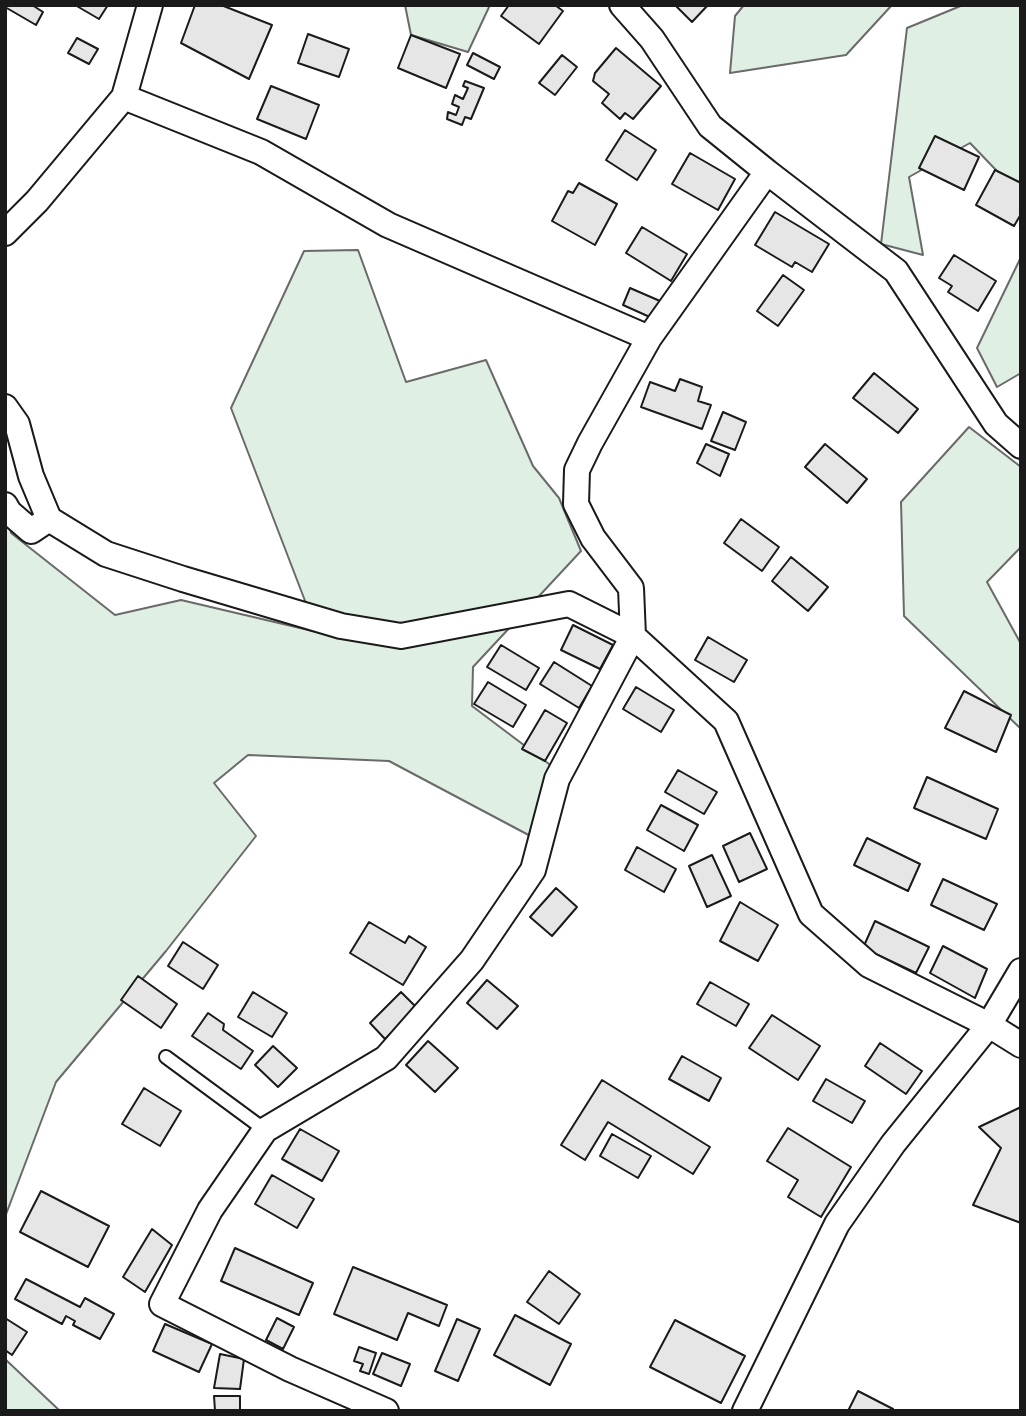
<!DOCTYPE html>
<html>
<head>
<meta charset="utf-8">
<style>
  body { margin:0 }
  #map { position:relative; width:1026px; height:1416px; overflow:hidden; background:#fff; font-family:Lato,sans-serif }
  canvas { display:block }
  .frame { position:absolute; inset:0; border:7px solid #1a1a1a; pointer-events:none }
</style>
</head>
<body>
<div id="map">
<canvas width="1026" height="1416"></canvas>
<div class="frame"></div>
</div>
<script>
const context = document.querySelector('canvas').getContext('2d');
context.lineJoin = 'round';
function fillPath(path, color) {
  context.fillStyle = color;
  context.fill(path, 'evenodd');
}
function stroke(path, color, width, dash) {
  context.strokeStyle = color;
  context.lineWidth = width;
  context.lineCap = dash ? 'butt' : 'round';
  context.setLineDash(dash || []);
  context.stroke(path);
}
const green = new Path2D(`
  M405,5H490L468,52L411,35Z
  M744,5H892L846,55L730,73L735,16Z
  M963,5H1021V196L970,143L909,177L923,255L881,244L907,28Z
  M358,250L406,382L486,360L533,466L559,498L581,551L473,667L472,706L553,767L538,840L389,761L248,755L214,783L256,836L166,951L56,1082L5,1217V508L9,512L11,533L115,615L181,600L317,632L231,408L304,251Z
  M1021,257V373L997,387L977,348Z
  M969,427L1021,467V547L987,582L1021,644V729L904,616L901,502Z
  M5,1359L60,1411H5Z`);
fillPath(green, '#e0efe3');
stroke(green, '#6a6a6a', 2);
const building = new Path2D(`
  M5,5H32L43,12L36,25L5,7Z
  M75,5H108L99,19Z
  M195,5H221L272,25L249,79L181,43Z
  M509,5H555L563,11L539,44L501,16Z
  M675,5H708L692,22Z
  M308,34L349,49L339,77L298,63Z
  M411,35L460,54L446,88L398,68Z
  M77,38L98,49L89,64L68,53Z
  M616,48L661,86L633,119L625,113L620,119L602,103L609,94L593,81L595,73Z
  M473,53L500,67L494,79L467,65Z
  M562,55L577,67L555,95L539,83Z
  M465,81L484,88L471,119L465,117L462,125L447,119L448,112L456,115L459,107L452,104L455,95L463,99L468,88L463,86Z
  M271,86L319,105L306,139L257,119Z
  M625,130L656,150L637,180L606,160Z
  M935,136L979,157L964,190L919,168Z
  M690,153L735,179L718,210L672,184Z
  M995,170L1021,183V214L1014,226L976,205Z
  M579,183L617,204L595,245L552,221L568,191L573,193Z
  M775,212L829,244L812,272L795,262L792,267L755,245Z
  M642,227L687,254L671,281L626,253Z
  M954,255L996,281L978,311L948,292L952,286L939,278Z
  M783,275L804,290L778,326L757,311Z
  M630,288L660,301L652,318L623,305Z
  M874,373L918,409L898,433L853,398Z
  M680,379L702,387L698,401L711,405L702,429L641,407L650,382L675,391Z
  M723,412L746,422L735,450L711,441Z
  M706,444L729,454L720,476L697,463Z
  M825,444L867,479L847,503L805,467Z
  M741,519L779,547L762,571L724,543Z
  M791,557L828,587L808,611L772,581Z
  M573,625L613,645L600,669L561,650Z
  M708,637L747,660L734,682L695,660Z
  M501,645L539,668L526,690L487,667Z
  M554,662L592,686L579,708L540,684Z
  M488,682L526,705L513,727L474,704Z
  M636,687L674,710L661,732L623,709Z
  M964,691L1011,715L996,752L945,728Z
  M545,710L567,723L545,761L522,749Z
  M678,770L717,792L704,814L665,792Z
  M927,777L998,809L986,839L914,808Z
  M661,805L698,825L684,851L647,830Z
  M750,833L767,869L739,882L723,846Z
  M867,838L920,864L908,891L854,865Z
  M637,847L676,869L664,892L625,870Z
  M712,855L731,896L707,907L689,866Z
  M943,879L997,904L984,930L931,905Z
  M556,888L577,907L552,936L530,917Z
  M740,902L778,925L758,961L720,941Z
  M875,921L929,947L916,973L863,948Z
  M369,922L405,943L409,936L426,947L403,985L350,953Z
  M183,942L218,965L203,989L168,966Z
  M943,946L987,969L975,998L930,973Z
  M138,976L177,1004L161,1028L121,1000Z
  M487,980L518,1006L497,1029L467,1003Z
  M710,982L749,1004L736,1026L697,1004Z
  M253,992L287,1013L272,1037L238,1017Z
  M401,992L417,1008L385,1039L370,1023Z
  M208,1013L224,1024L223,1030L253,1051L241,1069L192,1036Z
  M772,1015L820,1046L798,1080L749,1048Z
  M428,1041L458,1068L435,1092L406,1065Z
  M880,1043L922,1071L906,1094L865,1066Z
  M273,1046L297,1068L278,1087L255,1065Z
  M682,1056L721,1078L709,1101L669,1079Z
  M826,1079L865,1101L852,1123L813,1101Z
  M602,1080L710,1147L693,1174L608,1122L585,1160L561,1145Z
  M144,1088L181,1111L160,1146L122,1124Z
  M1021,1107V1223L973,1205L1001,1148L979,1127Z
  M788,1128L851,1167L821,1217L788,1197L798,1180L767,1161Z
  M300,1129L339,1151L322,1181L282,1159Z
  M612,1134L651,1156L638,1178L600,1156Z
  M272,1175L314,1199L297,1228L255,1204Z
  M41,1191L109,1226L88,1267L20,1232Z
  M152,1229L172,1245L145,1292L123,1277Z
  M235,1248L313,1283L299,1315L221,1281Z
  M353,1267L447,1305L439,1326L408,1313L397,1340L334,1314Z
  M549,1271L580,1294L559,1324L527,1302Z
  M26,1279L80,1307L85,1298L114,1314L100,1339L73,1325L75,1321L66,1316L62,1324L15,1299Z
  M515,1315L571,1344L550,1385L494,1355Z
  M5,1318L27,1332L12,1355L5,1350Z
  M277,1318L294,1327L283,1349L266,1340Z
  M457,1319L480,1329L458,1381L435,1371Z
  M675,1320L745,1356L721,1403L650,1367Z
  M165,1324L212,1344L199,1372L153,1351Z
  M359,1347L376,1353L369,1374L360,1371L363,1364L354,1361Z
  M382,1353L410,1364L401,1386L373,1374Z
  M220,1354L244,1359L240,1389L214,1388Z
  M858,1391L893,1409L892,1411H848Z
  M214,1396H240V1411H215Z`);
fillPath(building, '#e6e6e6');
stroke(building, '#1a1a1a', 2);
const service = new Path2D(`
  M166,1057L265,1130`);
const minor = new Path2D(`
  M622,5L652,39L710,126L767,172L896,271L996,424L1021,446
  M124,97L261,152L388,225L649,338
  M5,233L37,201L124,97L150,5
  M5,407L17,424L31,476L49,519L106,554L183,579L341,626L401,636L569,604L633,636L726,721L811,914L869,965L989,1025L1021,1045
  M5,505L9,512L31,531L49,519
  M386,1411L290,1369L162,1304L210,1210L265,1130L386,1058L472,960L533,870L557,779L633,636L631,588L593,538L576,504L577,470L590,443L649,338L767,172
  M745,1411L837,1224L893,1144L989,1025L1021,971`);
stroke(service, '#1a1a1a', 16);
stroke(minor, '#1a1a1a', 28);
stroke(service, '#fff', 12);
stroke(minor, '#fff', 24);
</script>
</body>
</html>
